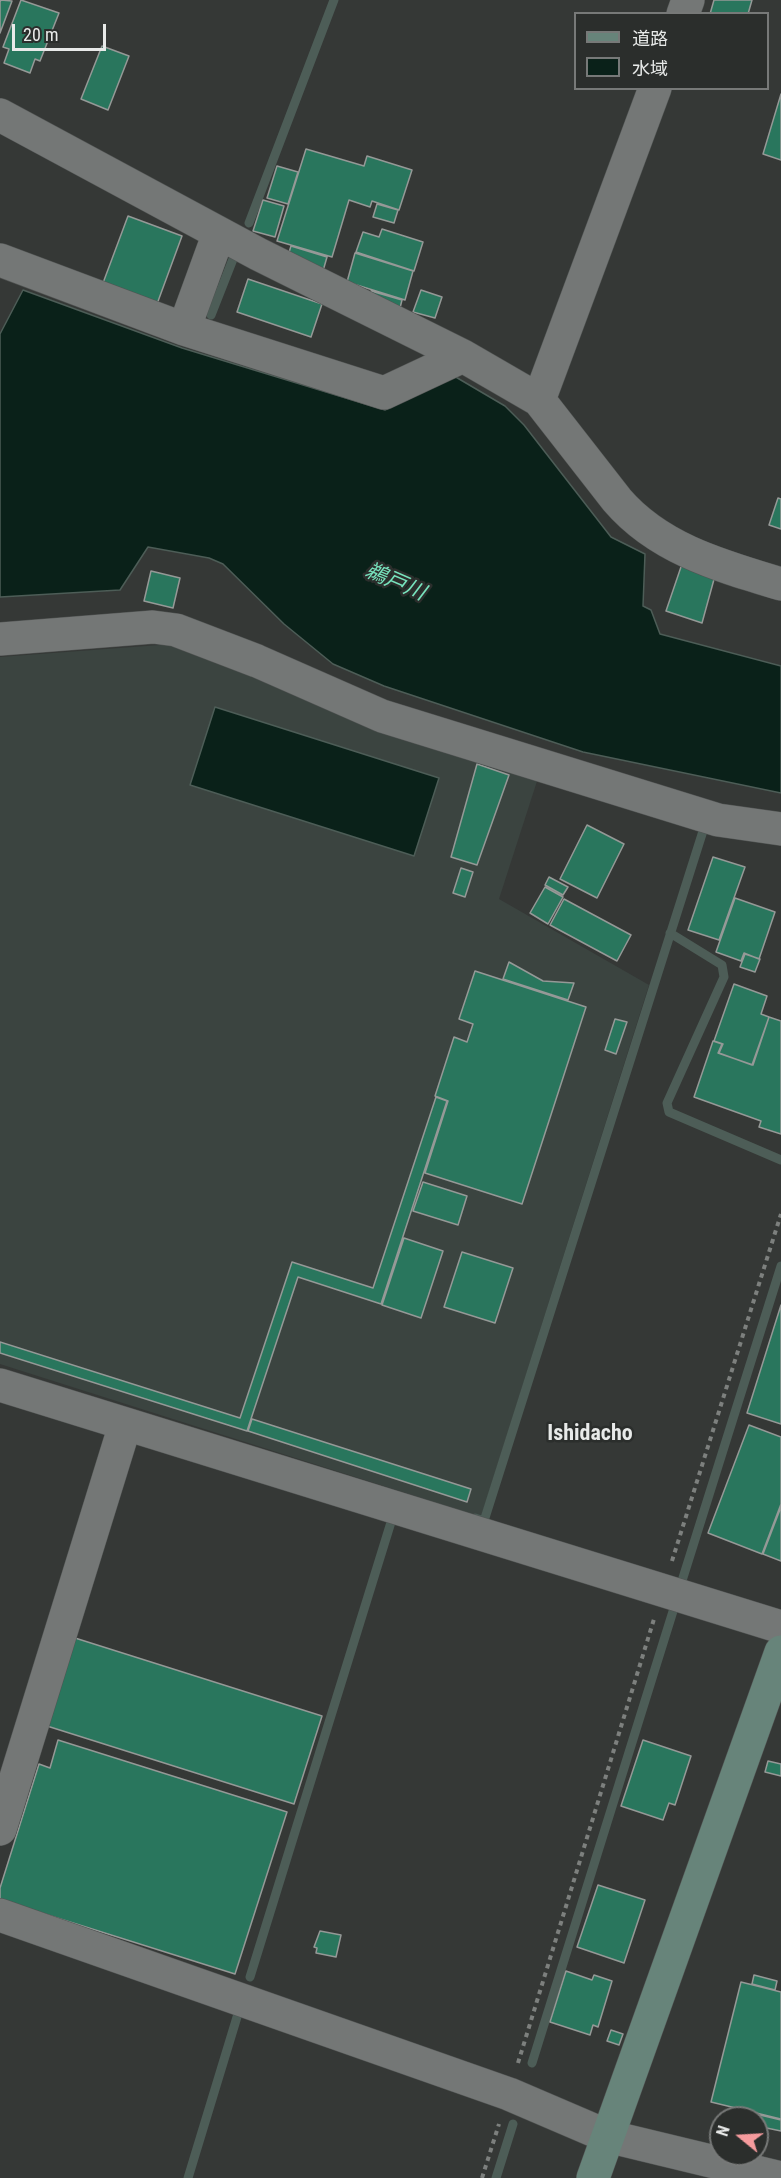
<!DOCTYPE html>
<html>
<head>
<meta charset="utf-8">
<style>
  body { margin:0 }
  #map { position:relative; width:781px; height:2178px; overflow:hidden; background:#353836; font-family:"Roboto Condensed","Noto Sans JP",sans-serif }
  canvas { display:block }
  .legend { position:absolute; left:574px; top:12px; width:195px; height:78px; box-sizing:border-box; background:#2b2e2c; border:2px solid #777978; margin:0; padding:8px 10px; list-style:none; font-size:18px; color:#e8eae9 }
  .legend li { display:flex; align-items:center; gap:12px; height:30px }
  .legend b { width:30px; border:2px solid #777978 }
  .north { position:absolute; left:709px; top:2106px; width:60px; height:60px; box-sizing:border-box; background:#2b2e2c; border:2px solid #777978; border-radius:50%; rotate:288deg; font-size:16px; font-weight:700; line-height:24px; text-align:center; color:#e8eae9 }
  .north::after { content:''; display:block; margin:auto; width:21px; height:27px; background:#f59b9d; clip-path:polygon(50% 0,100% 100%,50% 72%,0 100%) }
  .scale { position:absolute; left:12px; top:24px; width:94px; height:27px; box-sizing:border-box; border:3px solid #e8eae9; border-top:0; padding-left:8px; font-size:18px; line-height:21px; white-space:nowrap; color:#e8eae9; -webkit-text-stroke:4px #2b2e2c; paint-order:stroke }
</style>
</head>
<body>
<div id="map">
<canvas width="781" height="2178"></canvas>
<ul class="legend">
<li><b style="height:8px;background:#67847a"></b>道路</li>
<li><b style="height:16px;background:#0a2119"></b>水域</li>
</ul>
<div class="north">N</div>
<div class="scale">20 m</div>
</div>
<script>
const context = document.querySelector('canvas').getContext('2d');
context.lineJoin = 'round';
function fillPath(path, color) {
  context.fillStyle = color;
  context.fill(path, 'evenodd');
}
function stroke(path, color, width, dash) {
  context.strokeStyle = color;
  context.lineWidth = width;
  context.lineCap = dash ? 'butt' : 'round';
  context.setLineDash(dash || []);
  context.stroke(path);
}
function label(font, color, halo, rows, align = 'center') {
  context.font = font + ' "Roboto Condensed","Noto Sans JP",sans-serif';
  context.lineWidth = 5;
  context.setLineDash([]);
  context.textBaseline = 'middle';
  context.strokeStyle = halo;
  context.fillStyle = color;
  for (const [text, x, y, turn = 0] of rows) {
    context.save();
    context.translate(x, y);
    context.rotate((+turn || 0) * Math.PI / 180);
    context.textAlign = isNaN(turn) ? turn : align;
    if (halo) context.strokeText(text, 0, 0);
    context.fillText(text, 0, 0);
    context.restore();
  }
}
fillPath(new Path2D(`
  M173,644L539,775L499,899L649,985L481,1517L0,1364V657Z`), '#3b4440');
const water = new Path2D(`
  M23,290L182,348L385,410L454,376L505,406L524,425L611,537L645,554L643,606L651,610L660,634L781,666V793L583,752L384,686L333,664L284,624L223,564L209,558L148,547L120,590L0,597V334Z
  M215,707L439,778L414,856L190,785Z`);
fillPath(water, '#0a2119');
stroke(water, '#4d5d57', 1.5);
stroke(new Path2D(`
  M249,223L334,0
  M211,315L235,254
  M670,933L722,965L724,977L667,1103L669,1112L781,1160
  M475,1518L484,1521L703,831
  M681,1584L781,1266
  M250,1977L392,1519
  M532,2063L674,1608
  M188,2178L237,2017
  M496,2178L513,2124`), '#4d5d57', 9);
const building = new Path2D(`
  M1,0L12,1L0,33V2Z
  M21,0L59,13L40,61L35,59L30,73L4,63L9,49L3,47Z
  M714,0H752L748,14H710Z
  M102,46L129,56L108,110L81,99Z
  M781,94V160L763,154Z
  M306,149L364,166L367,156L412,170L399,210L372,201L370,207L349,200L332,257L277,241Z
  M277,166L298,172L288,204L267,198Z
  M263,200L284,206L275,237L253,231Z
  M377,204L398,210L394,223L373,217Z
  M128,216L182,236L157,304L103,283Z
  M382,229L423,242L414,271L356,252L363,232L379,237Z
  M291,246L327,257L323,271L287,259Z
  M355,253L413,271L405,300L347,282Z
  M248,279L322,304L311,337L237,312Z
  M421,290L442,297L435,318L413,312Z
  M371,291L402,300L400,308L370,298Z
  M778,498L781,499V529L769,525Z
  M683,561L716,572L702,623L666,611Z
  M151,571L180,578L173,608L144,601Z
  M477,764L509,775L477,865L451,857Z
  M587,825L624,844L597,898L560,879Z
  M713,857L745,867L719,940L688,930Z
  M461,868L473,872L465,897L453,893Z
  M549,877L568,887L563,895L545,885Z
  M545,887L563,897L548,924L530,913Z
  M735,898L775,912L759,959L744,953L741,961L716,952Z
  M564,899L631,935L617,961L550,925Z
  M745,954L760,959L755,972L740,967Z
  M509,962L543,981L574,983L568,1000L503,979Z
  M475,971L586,1007L522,1204L425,1173L448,1101L435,1096L454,1037L467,1042L473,1024L459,1019Z
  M734,984L767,996L761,1014L769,1017L752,1065L719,1053L723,1044L714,1041Z
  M769,1017L781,1021V1134L759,1127L761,1121L694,1097L713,1041L722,1044L718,1053L753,1065Z
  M615,1019L627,1022L616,1054L605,1050Z
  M436,1097L447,1101L381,1304L298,1277L247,1431L0,1353V1342L240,1418L292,1262L373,1288Z
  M423,1182L467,1196L458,1225L413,1211Z
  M404,1238L443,1251L421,1318L382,1305Z
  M462,1252L513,1268L495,1323L444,1307Z
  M781,1305V1424L747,1413Z
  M252,1419L471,1489L467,1502L248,1431Z
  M749,1425L781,1437V1504L762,1554L708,1533Z
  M781,1507V1561L763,1554Z
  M75,1638L322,1716L294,1804L47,1726Z
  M58,1740L287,1812L235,1974L0,1900V1888L39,1764L50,1768Z
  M643,1740L691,1756L675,1805L669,1803L663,1820L621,1806Z
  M768,1761L781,1764V1776L765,1772Z
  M598,1885L645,1900L624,1963L577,1947Z
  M320,1931L341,1935L336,1957L316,1953L317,1948L314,1947Z
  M566,1971L592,1980L594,1975L612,1981L598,2027L593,2025L590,2035L550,2022Z
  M754,1975L777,1981L775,1990L752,1984Z
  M741,1982L781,1992V2119L711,2102Z
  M611,2030L623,2034L619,2045L607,2041Z
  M760,2115L781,2120V2131L757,2126Z`);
fillPath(building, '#29765d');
stroke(building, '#959997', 1.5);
const street = new Path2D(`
  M683,14L688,0
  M0,115L258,254L463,356L539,400L617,500C659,549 721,566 781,584
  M0,260L184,329L384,393L463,356
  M184,329L219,233
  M539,400L655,88
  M0,639L153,627L176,630L257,661L382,716L718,820L781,829
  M0,1385L781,1627
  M0,1829L125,1425
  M0,1915L509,2094L607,2136L781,2178`);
const secondary = new Path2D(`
  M593,2178L781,1652`);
stroke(street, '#515453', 34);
stroke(secondary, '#515453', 34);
stroke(new Path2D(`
  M672,1561L781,1214
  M518,2063L654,1619
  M482,2178L499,2124`), '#7d807e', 4, [4.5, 4.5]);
stroke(street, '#747776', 33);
stroke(secondary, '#67847a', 33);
label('italic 21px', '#77e3bd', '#2b2e2c', [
  ["鵜戸川",395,583,23]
]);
label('bold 22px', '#e8eae9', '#2b2e2c', [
  ["Ishidacho",590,1434]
]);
</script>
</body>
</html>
